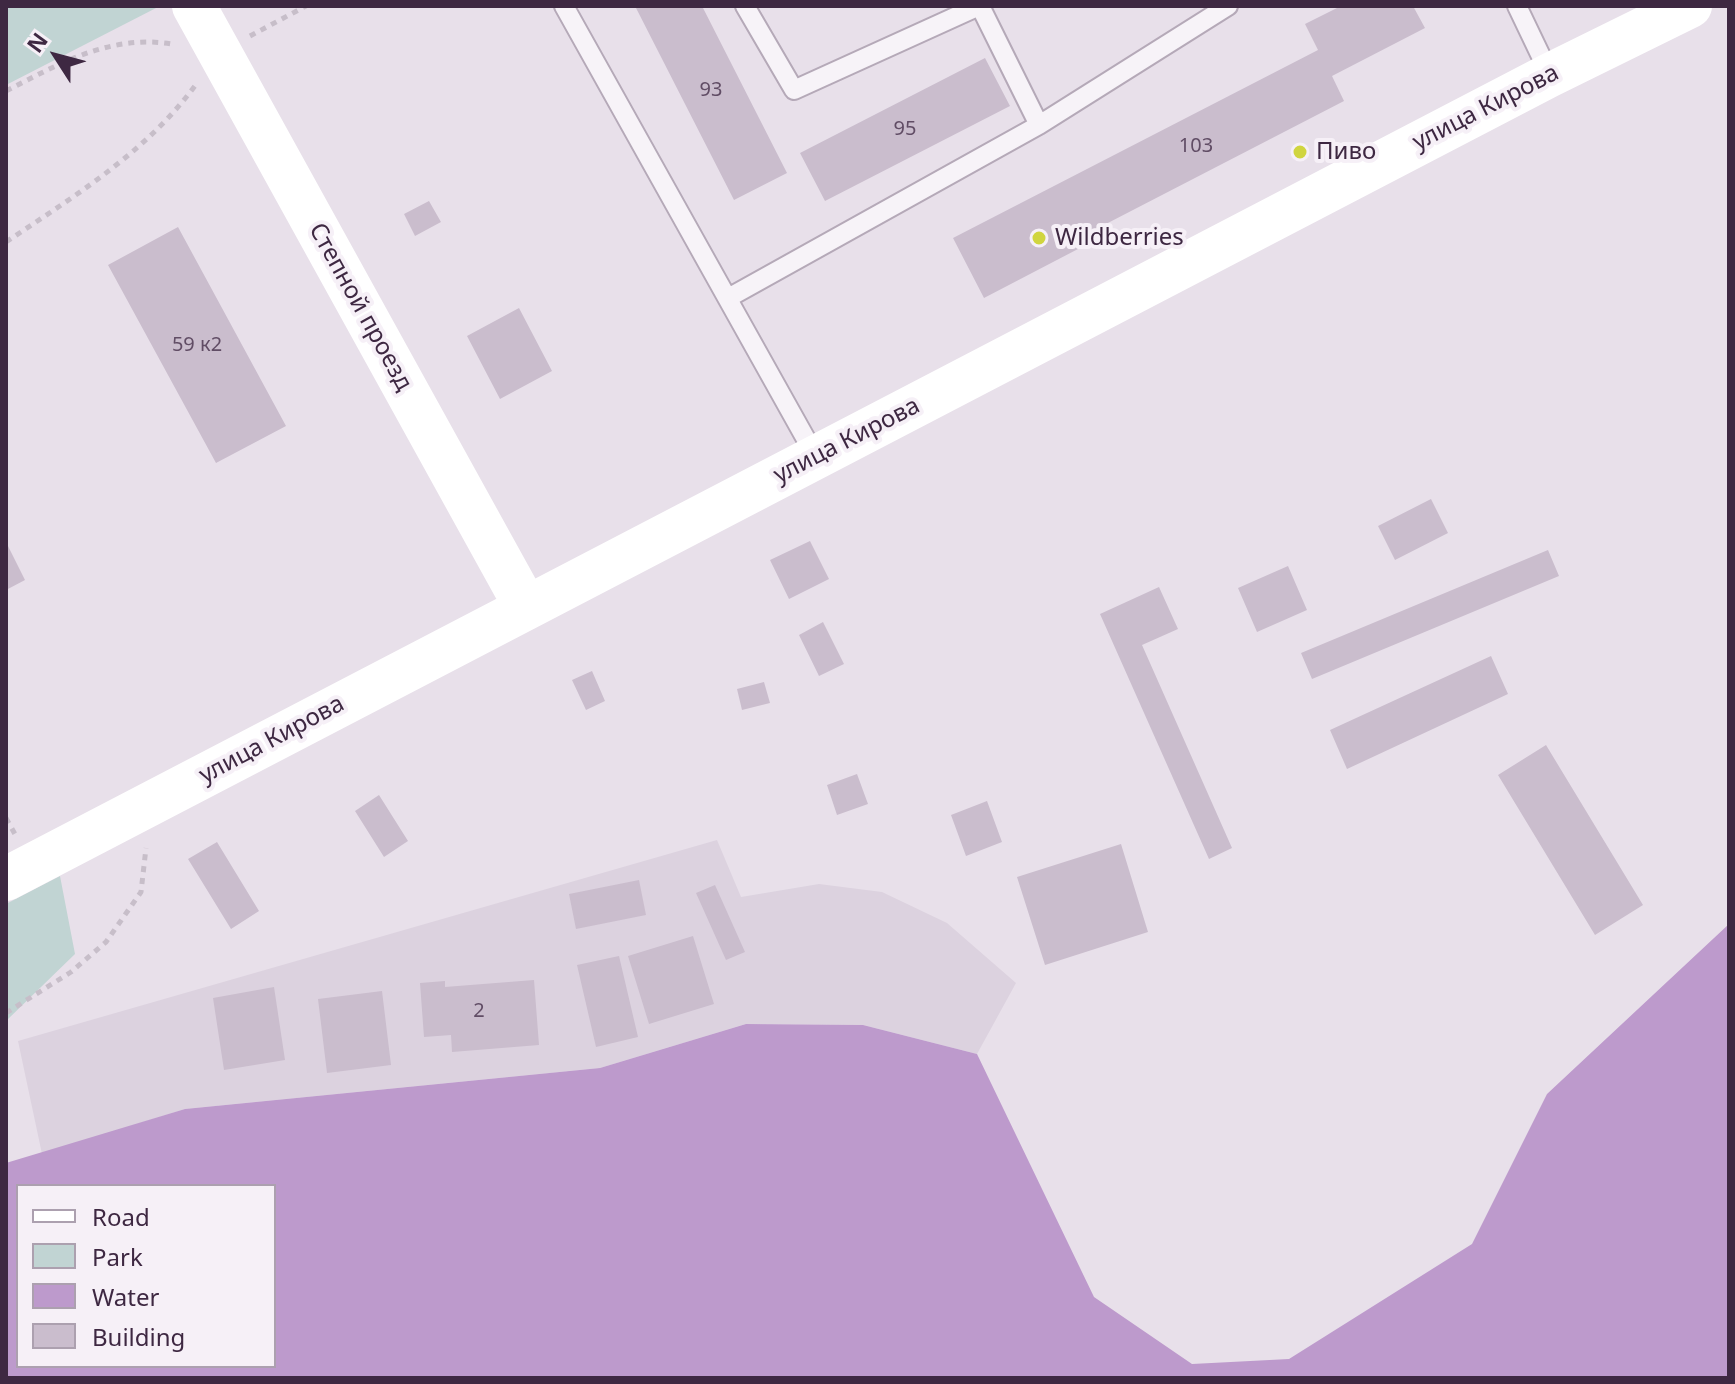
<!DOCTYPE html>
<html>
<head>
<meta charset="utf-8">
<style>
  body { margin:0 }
  #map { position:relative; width:1735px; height:1384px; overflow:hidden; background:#e8e0ea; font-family:"Noto Sans",sans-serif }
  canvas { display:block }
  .frame { position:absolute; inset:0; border:8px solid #3e2842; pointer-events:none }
  .legend { position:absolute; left:16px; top:1184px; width:260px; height:184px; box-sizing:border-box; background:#f6f0f7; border:2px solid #aca0af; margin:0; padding:10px 14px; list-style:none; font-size:24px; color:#3e2842 }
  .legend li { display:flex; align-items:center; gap:16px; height:40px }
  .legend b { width:40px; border:2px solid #aca0af }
  .north { position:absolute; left:16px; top:16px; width:80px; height:80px; -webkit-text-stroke:6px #f6f0f7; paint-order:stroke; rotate:306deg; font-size:22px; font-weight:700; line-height:32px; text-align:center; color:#3e2842 }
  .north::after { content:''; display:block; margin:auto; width:28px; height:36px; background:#3e2842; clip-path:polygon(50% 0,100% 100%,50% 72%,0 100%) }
</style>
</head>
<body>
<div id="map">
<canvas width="1735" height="1384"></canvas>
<div class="frame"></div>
<ul class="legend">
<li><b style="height:10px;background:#fff"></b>Road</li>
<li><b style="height:22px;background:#c1d4d3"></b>Park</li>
<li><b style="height:22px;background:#bd9acc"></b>Water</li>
<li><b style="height:22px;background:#cabdcd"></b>Building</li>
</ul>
<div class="north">N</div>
</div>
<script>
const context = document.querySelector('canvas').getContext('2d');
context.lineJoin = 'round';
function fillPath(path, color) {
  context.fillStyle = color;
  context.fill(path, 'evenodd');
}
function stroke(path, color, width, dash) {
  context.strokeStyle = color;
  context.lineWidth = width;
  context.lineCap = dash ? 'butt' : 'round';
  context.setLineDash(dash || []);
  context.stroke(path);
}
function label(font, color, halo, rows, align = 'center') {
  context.font = font + ' "Noto Sans",sans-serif';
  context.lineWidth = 8;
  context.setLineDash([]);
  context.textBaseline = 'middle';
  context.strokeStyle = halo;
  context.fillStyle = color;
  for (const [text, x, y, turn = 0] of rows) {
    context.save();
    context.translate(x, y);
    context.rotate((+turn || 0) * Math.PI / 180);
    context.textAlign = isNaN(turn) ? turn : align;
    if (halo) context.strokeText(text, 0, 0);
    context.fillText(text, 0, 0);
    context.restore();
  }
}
fillPath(new Path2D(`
  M717,840L741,897L819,884L882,892L947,923L1016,983L977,1054L863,1025L746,1024L600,1068L185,1109L42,1154L18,1041Z`), '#dcd2df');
fillPath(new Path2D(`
  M6,6H160L6,85Z
  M60,876L75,954L6,1021V904Z`), '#c1d4d3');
fillPath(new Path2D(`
  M1729,924V1378H6V1163L185,1109L600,1068L746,1024L863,1025L977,1054L1094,1297L1192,1364L1289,1359L1472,1244L1547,1094ZM18,1186H274V1366H18Z`), '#bd9acc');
fillPath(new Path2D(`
  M635,6H702L787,173L734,200Z
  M1341,6H1413L1425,28L1332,76L1344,101L1073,241L1078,249L984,298L953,238L1318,50L1305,24Z
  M985,58L1010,106L825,201L800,153Z
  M429,201L441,222L415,236L404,214Z
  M178,227L286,426L216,463L108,265Z
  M519,308L552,371L500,399L467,336Z
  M1431,499L1448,533L1395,560L1378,526Z
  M810,541L829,579L789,599L770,560Z
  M6,542L25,580L6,590Z
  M1548,550L1559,576L1312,679L1301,653Z
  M1288,566L1307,610L1257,632L1238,588Z
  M1159,587L1178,629L1142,645L1232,848L1209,859L1100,614Z
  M823,622L844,664L819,676L799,635Z
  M1491,656L1508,694L1347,769L1330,730Z
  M592,671L605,701L586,710L572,680Z
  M764,682L770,703L742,710L737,689Z
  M1546,745L1643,905L1595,935L1498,775Z
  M857,774L868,804L837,815L827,785Z
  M379,795L408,841L384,857L355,811Z
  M987,801L1002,842L966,856L951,815Z
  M217,842L259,911L231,929L188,859Z
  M1121,844L1148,932L1045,965L1017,877Z
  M639,880L646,915L576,929L569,894Z
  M715,885L745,952L726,960L696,893Z
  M693,936L714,1004L649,1024L628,956Z
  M619,956L638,1037L596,1047L577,965Z
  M534,980L539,1045L452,1052L451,1035L424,1037L420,983L445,981V987Z
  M274,987L285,1060L224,1070L213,998Z
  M382,991L391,1065L327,1073L318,999Z`), '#cabdcd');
const service = new Path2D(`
  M564,6L816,457
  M745,6L794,90L979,6
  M980,6L1039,125
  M1517,6L1550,75
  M728,298L1039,125L1228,6`);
stroke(service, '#b5a9b8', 22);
stroke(new Path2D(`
  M250,36L306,6
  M6,91C59,64 110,34 172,44
  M6,242C76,195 148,151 197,83
  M6,818L16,836
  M6,1013L71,972L106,942L141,892L146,848`), '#c7bec9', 5, [6, 6]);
stroke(service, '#f7f3f8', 18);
stroke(new Path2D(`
  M194,6L526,607
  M6,879L1550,75L1690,6`), '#fff', 44);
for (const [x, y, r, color] of [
  [1300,152,8,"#d0d53f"],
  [1039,238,8,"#d0d53f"]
]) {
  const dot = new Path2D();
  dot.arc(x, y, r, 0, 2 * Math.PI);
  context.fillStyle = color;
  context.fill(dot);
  stroke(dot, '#f6f0f7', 3);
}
label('20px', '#614d65', null, [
  ["93",711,90],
  ["95",905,129],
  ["103",1196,146],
  ["59 к2",197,345],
  ["2",479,1011]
]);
label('24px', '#3e2842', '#f6f0f7', [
  ["улица Кирова",1486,108,-27],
  ["Степной проезд",360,307,61],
  ["улица Кирова",847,441,-27],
  ["улица Кирова",272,740,-28]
]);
label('24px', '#3e2842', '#f6f0f7', [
  ["Пиво",1316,152],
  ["Wildberries",1055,238]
], 'left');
</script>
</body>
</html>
